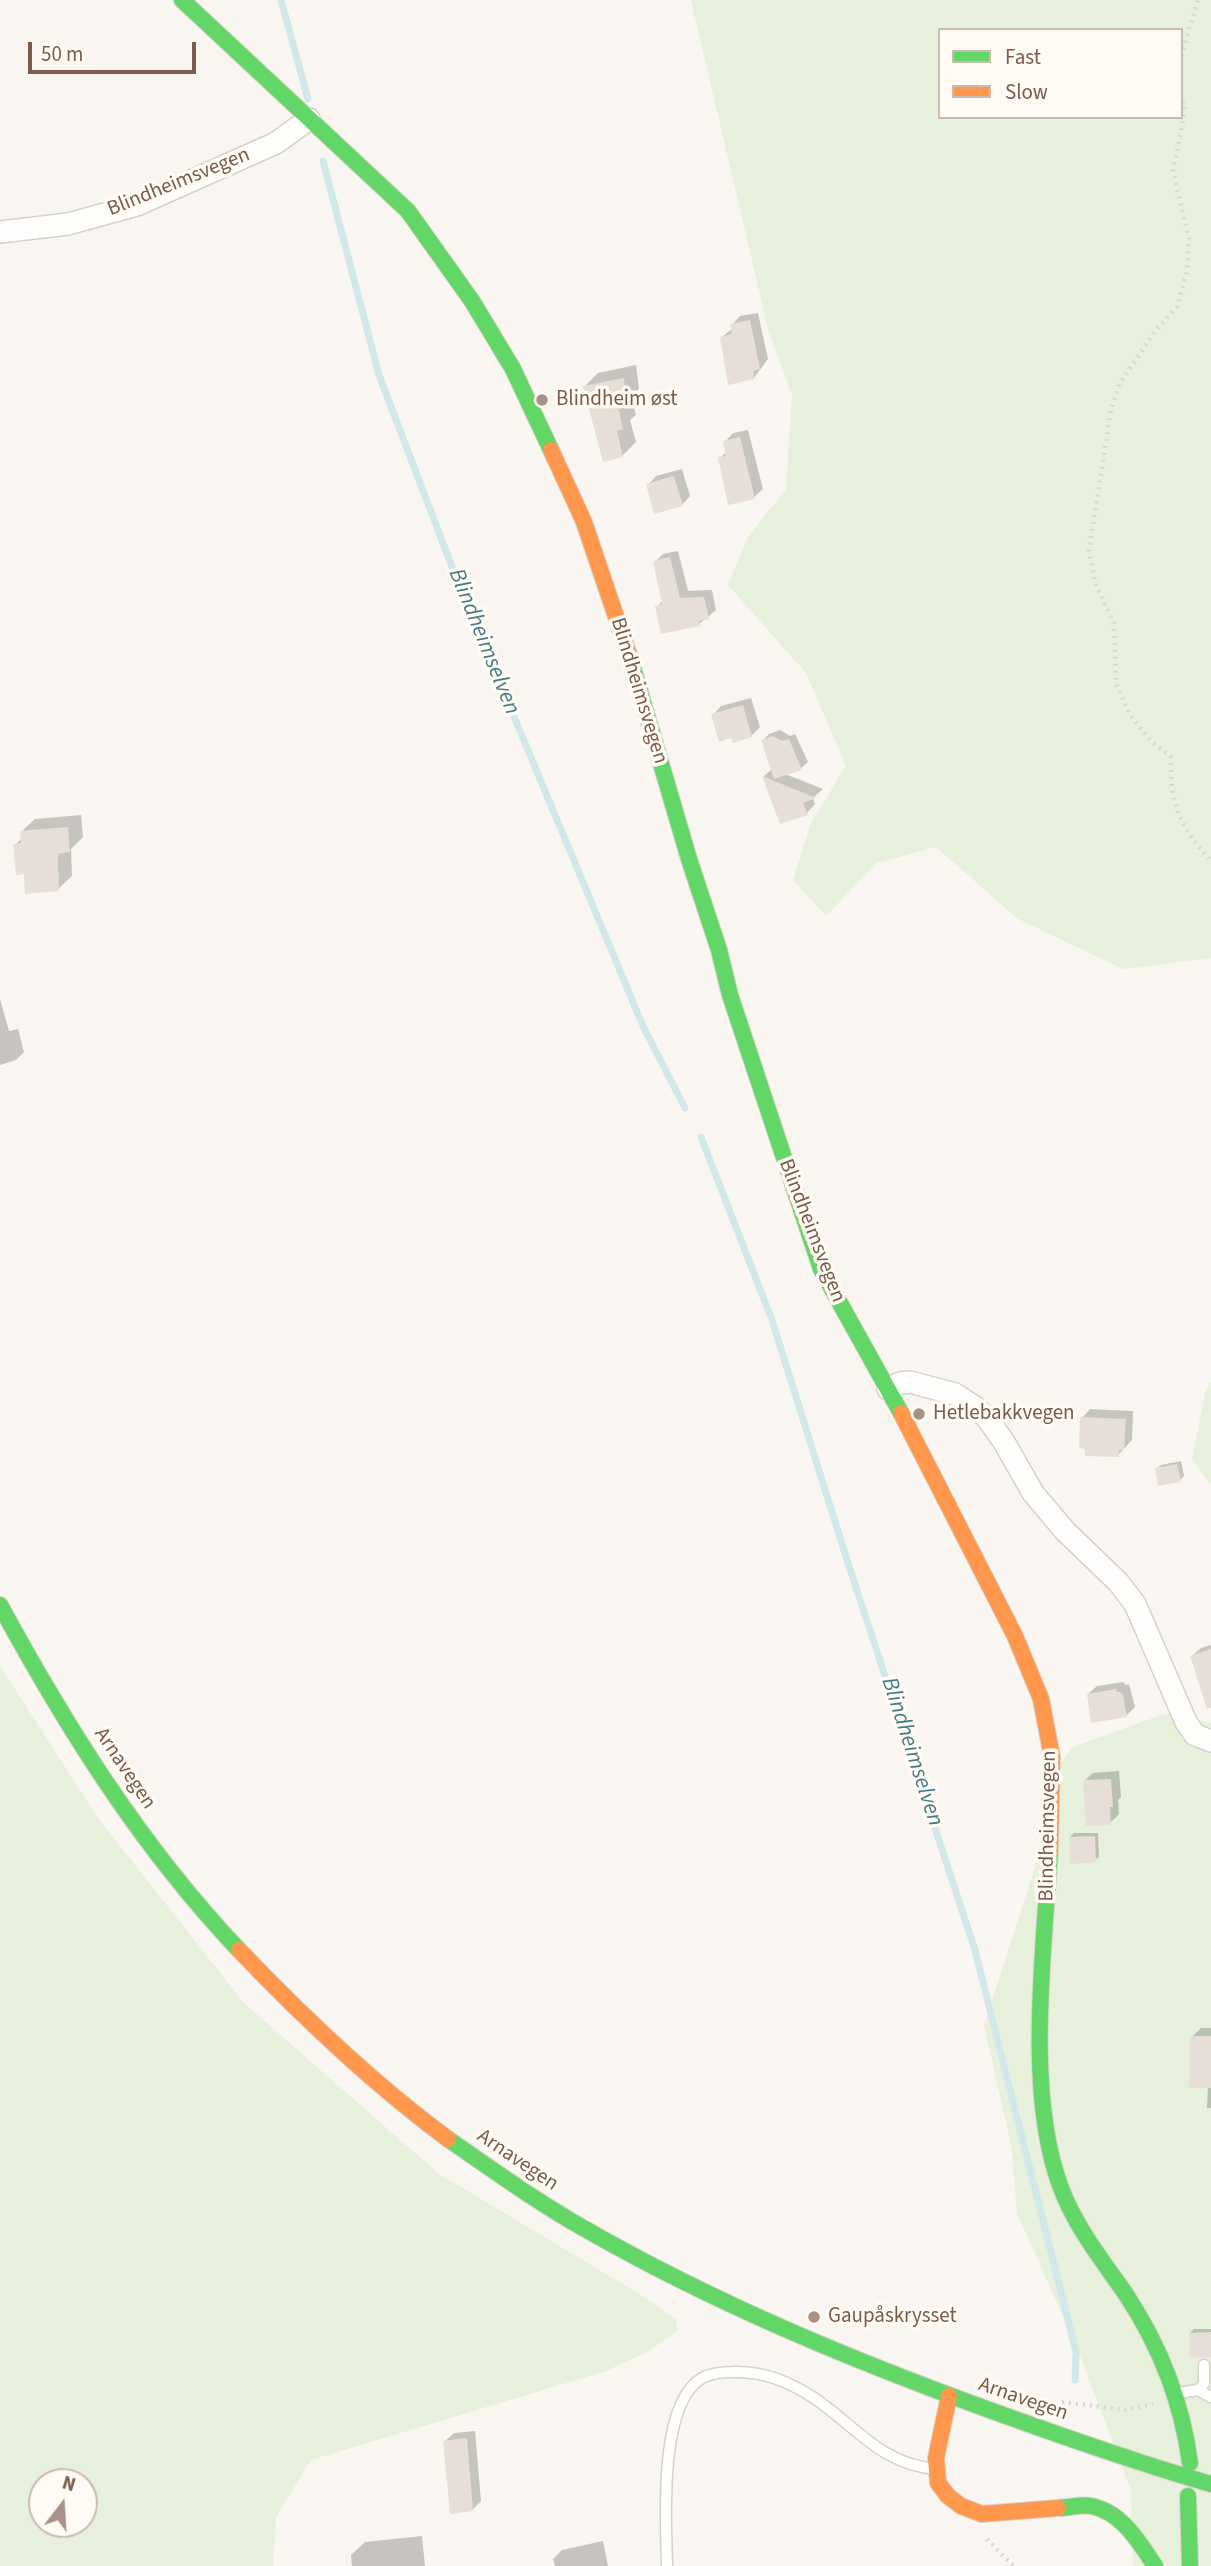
<!DOCTYPE html>
<html>
<head>
<meta charset="utf-8">
<style>
  body { margin:0 }
  #map { position:relative; width:1211px; height:2566px; overflow:hidden; background:#f9f5f0; font-family:"Source Sans 3",sans-serif }
  canvas { display:block }
  .legend { position:absolute; left:938px; top:28px; width:245px; height:91px; box-sizing:border-box; background:#fffaf3; border:2px solid #cabbb1; margin:0; padding:9px 12px; list-style:none; font-size:21px; color:#7a5c4d }
  .legend li { display:flex; align-items:center; gap:14px; height:35px }
  .legend b { width:35px; border:2px solid #cabbb1 }
  .north { position:absolute; left:28px; top:2468px; width:70px; height:70px; box-sizing:border-box; background:#fffaf3; border:2px solid #cabbb1; border-radius:50%; rotate:17deg; font-size:19px; font-weight:700; line-height:28px; text-align:center; color:#7a5c4d }
  .north::after { content:''; display:block; margin:auto; width:24px; height:32px; background:#a69286; clip-path:polygon(50% 0,100% 100%,50% 72%,0 100%) }
  .scale { position:absolute; left:28px; top:42px; width:168px; height:32px; box-sizing:border-box; border:4px solid #7a5c4d; border-top:0; padding-left:9px; font-size:21px; line-height:24px; white-space:nowrap; color:#7a5c4d; -webkit-text-stroke:5px #fffaf3; paint-order:stroke }
</style>
</head>
<body>
<div id="map">
<canvas width="1211" height="2566"></canvas>
<ul class="legend">
<li><b style="height:9px;background:#63d668"></b>Fast</li>
<li><b style="height:9px;background:#ff974d"></b>Slow</li>
</ul>
<div class="north">N</div>
<div class="scale">50 m</div>
</div>
<script>
const context = document.querySelector('canvas').getContext('2d');
context.lineJoin = 'round';
function fillPath(path, color) {
  context.fillStyle = color;
  context.fill(path, 'evenodd');
}
function stroke(path, color, width, dash) {
  context.strokeStyle = color;
  context.lineWidth = width;
  context.lineCap = dash ? 'butt' : 'round';
  context.setLineDash(dash || []);
  context.stroke(path);
}
function label(font, color, halo, rows, align = 'center') {
  context.font = font + ' "Source Sans 3",sans-serif';
  context.lineWidth = 7;
  context.setLineDash([]);
  context.textBaseline = 'middle';
  context.strokeStyle = halo;
  context.fillStyle = color;
  for (const [text, x, y, turn = 0] of rows) {
    context.save();
    context.translate(x, y);
    context.rotate((+turn || 0) * Math.PI / 180);
    context.textAlign = isNaN(turn) ? turn : align;
    if (halo) context.strokeText(text, 0, 0);
    context.fillText(text, 0, 0);
    context.restore();
  }
}
fillPath(new Path2D(`
  M691,0H1211V958L1123,969L1018,919L936,847L877,863L826,916L793,880L811,823L846,766L806,673L728,585L747,538L786,489L792,394L769,333ZM940,30H1181V117H940Z
  M1211,1382V1485L1192,1459L1205,1393Z
  M0,1666L98,1818L244,2003L439,2174L641,2295L676,2319L677,2331L649,2351L606,2371L311,2460L276,2517L273,2566H0ZM84,2482V2524H42V2482Z
  M1164,1714L1211,1723V2566H1133L1131,2490L1077,2348L1017,2213L1012,2150L984,2025L1041,1849V1791L1073,1747Z`), '#e7f0db');
fillPath(new Path2D(`
  M758,313L768,359L754,378L722,337L732,329V325L740,316Z
  M636,365L639,389L631,397L636,415L630,420L636,442L622,456L585,386L598,373Z
  M748,430L763,489L754,497L720,458L727,451L725,442L733,433Z
  M682,469L690,496L682,505L648,485L656,476Z
  M678,551L688,591L712,590L716,610L699,624L657,607L663,600L655,562L663,554Z
  M751,698L760,727L751,736L713,715L721,706Z
  M780,730L790,736L795,734L808,762L801,768L785,774L823,789L813,798L815,804L807,813L781,822L764,776L773,768L763,740L769,734Z
  M81,815L83,837L71,849L72,876L58,889L25,872L15,845L22,838L21,832L35,819Z
  M0,999L9,1031L18,1029L24,1052L16,1060L0,1065Z
  M1090,1409L1133,1411L1132,1440L1118,1455L1082,1418Z
  M1181,1461L1184,1476L1180,1480L1157,1468L1161,1465Z
  M1211,1645V1678L1192,1656L1201,1648Z
  M1124,1682L1125,1685L1129,1684L1135,1707L1126,1716L1088,1694L1097,1686Z
  M1119,1771L1121,1797L1118,1800L1119,1814L1110,1823L1084,1781L1093,1773Z
  M1074,1833H1098L1099,1857L1095,1860L1070,1837Z
  M1201,2028H1211V2108H1207L1208,2086L1192,2037Z
  M1194,2329H1211V2356L1190,2333Z
  M475,2431L481,2501L472,2510L445,2441L454,2433Z
  M422,2536L425,2566H352L351,2555L365,2542Z
  M603,2541L608,2566H555L553,2559L562,2550Z`), '#0003');
stroke(new Path2D(`
  M281,0L308,99
  M323,161L379,375L457,580L643,1026L685,1108
  M701,1137L772,1320L847,1560L975,1950L1076,2352L1075,2380`), '#d0e8ea', 7);
fillPath(new Path2D(`
  M750,320L760,369L753,371L754,379L728,385L720,337L732,334L730,324Z
  M624,378L626,404L618,406L623,429L617,431L623,457L603,462L583,386Z
  M740,437L755,499L728,505L718,457L726,456L723,441Z
  M674,476L683,506L654,514L646,484Z
  M670,557L680,598L704,597L709,619L699,621L700,626L661,634L655,606L662,604L653,561Z
  M743,705L752,737L733,743L731,738L719,742L711,714Z
  M773,736L782,741L789,739L802,770L774,779L761,740Z
  M762,776L816,798L803,803L808,815L780,824Z
  M68,827L70,852L58,854L59,891L25,894L24,874L16,875L13,844L21,843L20,831Z
  M1080,1417L1126,1419L1124,1450H1119V1457L1085,1456V1449L1079,1448Z
  M1177,1464L1181,1482L1158,1486L1155,1468Z
  M1211,1649V1708L1207,1709L1190,1656Z
  M1116,1689L1117,1692H1121L1123,1695L1127,1717L1091,1723L1087,1694Z
  M1111,1779L1113,1807H1110L1111,1825L1086,1826L1083,1780Z
  M1095,1836L1096,1862L1070,1864L1069,1837Z
  M1190,2036H1211V2088H1189Z
  M1211,2332V2357L1190,2358L1189,2333Z
  M467,2438L473,2511L450,2514L443,2441Z`), '#e6ded7');
const lane = new Path2D(`
  M1198,2390L1211,2397
  M1178,2393L1198,2390L1204,2384V2365
  M667,2566C666,2521 658,2404 702,2378C711,2373 724,2372 734,2372C762,2371 790,2382 814,2398C856,2426 880,2464 936,2469`);
const street = new Path2D(`
  M0,232L68,224L137,205L276,143L309,119
  M888,1389L900,1383L910,1382L955,1394L975,1407L987,1418L1004,1442L1033,1493L1065,1531L1118,1582L1135,1604L1186,1722L1195,1735L1211,1741`);
const fast = new Path2D(`
  M182,0L408,211L472,301L513,369L551,450
  M630,658L689,859L719,950L730,995L821,1269L901,1413
  M0,1605C67,1728 142,1848 239,1950
  M1050,1850C1044,1950 1025,2094 1061,2188C1076,2228 1103,2261 1127,2296C1161,2348 1182,2402 1190,2463
  M448,2139C493,2170 537,2202 585,2229C716,2304 854,2361 995,2412C1067,2438 1138,2463 1211,2484
  M1188,2496L1190,2566
  M1058,2508C1068,2508 1081,2504 1091,2506C1122,2512 1139,2542 1155,2566`);
const slow = new Path2D(`
  M551,450L584,522L630,658
  M901,1413L1015,1636L1041,1699L1052,1757L1050,1850
  M239,1950C304,2018 372,2083 448,2139
  M949,2396L936,2458L938,2483L948,2496L961,2506L982,2514L1058,2508`);
stroke(lane, '#d7d1cb', 13);
stroke(street, '#d7d1cb', 24);
stroke(fast, '#d9d2cb', 18);
stroke(slow, '#d9d2cb', 18);
stroke(new Path2D(`
  M1181,56L1198,0
  M1181,94L1185,110L1173,171L1189,239L1187,271L1177,307L1155,331L1120,383L1111,410L1089,550L1095,583L1114,623L1116,684L1130,715L1151,741L1171,757C1170,804 1179,826 1211,861
  M1062,2402L1126,2410L1153,2404
  M987,2539L1013,2566`), '#dcd5d0', 4.5, [2, 5]);
stroke(lane, '#fefefd', 10);
stroke(street, '#fefefd', 21);
stroke(fast, '#63d668', 16);
stroke(slow, '#ff974d', 16);
for (const [x, y, r, color] of [
  [542,400,7,"#a69286"],
  [919,1414,7,"#a69286"],
  [814,2317,7,"#a69286"]
]) {
  const dot = new Path2D();
  dot.arc(x, y, r, 0, 2 * Math.PI);
  context.fillStyle = color;
  context.fill(dot);
  stroke(dot, '#fffaf3', 2.5);
}
label('21px', '#7a5c4d', '#fffaf3', [
  ["Blindheimsvegen",179,183,-22],
  ["Blindheimsvegen",638,691,73],
  ["Blindheimsvegen",811,1231,69],
  ["Arnavegen",124,1769,56],
  ["Blindheimsvegen",1049,1826,-89],
  ["Arnavegen",517,2161,34],
  ["Arnavegen",1023,2400,19]
]);
label('21px', '#7a5c4d', '#fffaf3', [
  ["Blindheim øst",556,400],
  ["Hetlebakkvegen",933,1414],
  ["Gaupåskrysset",828,2317]
], 'left');
label('italic 23px', '#437c86', '#fffaf3', [
  ["Blindheimselven",483,642,68],
  ["Blindheimselven",911,1752,72]
]);
</script>
</body>
</html>
